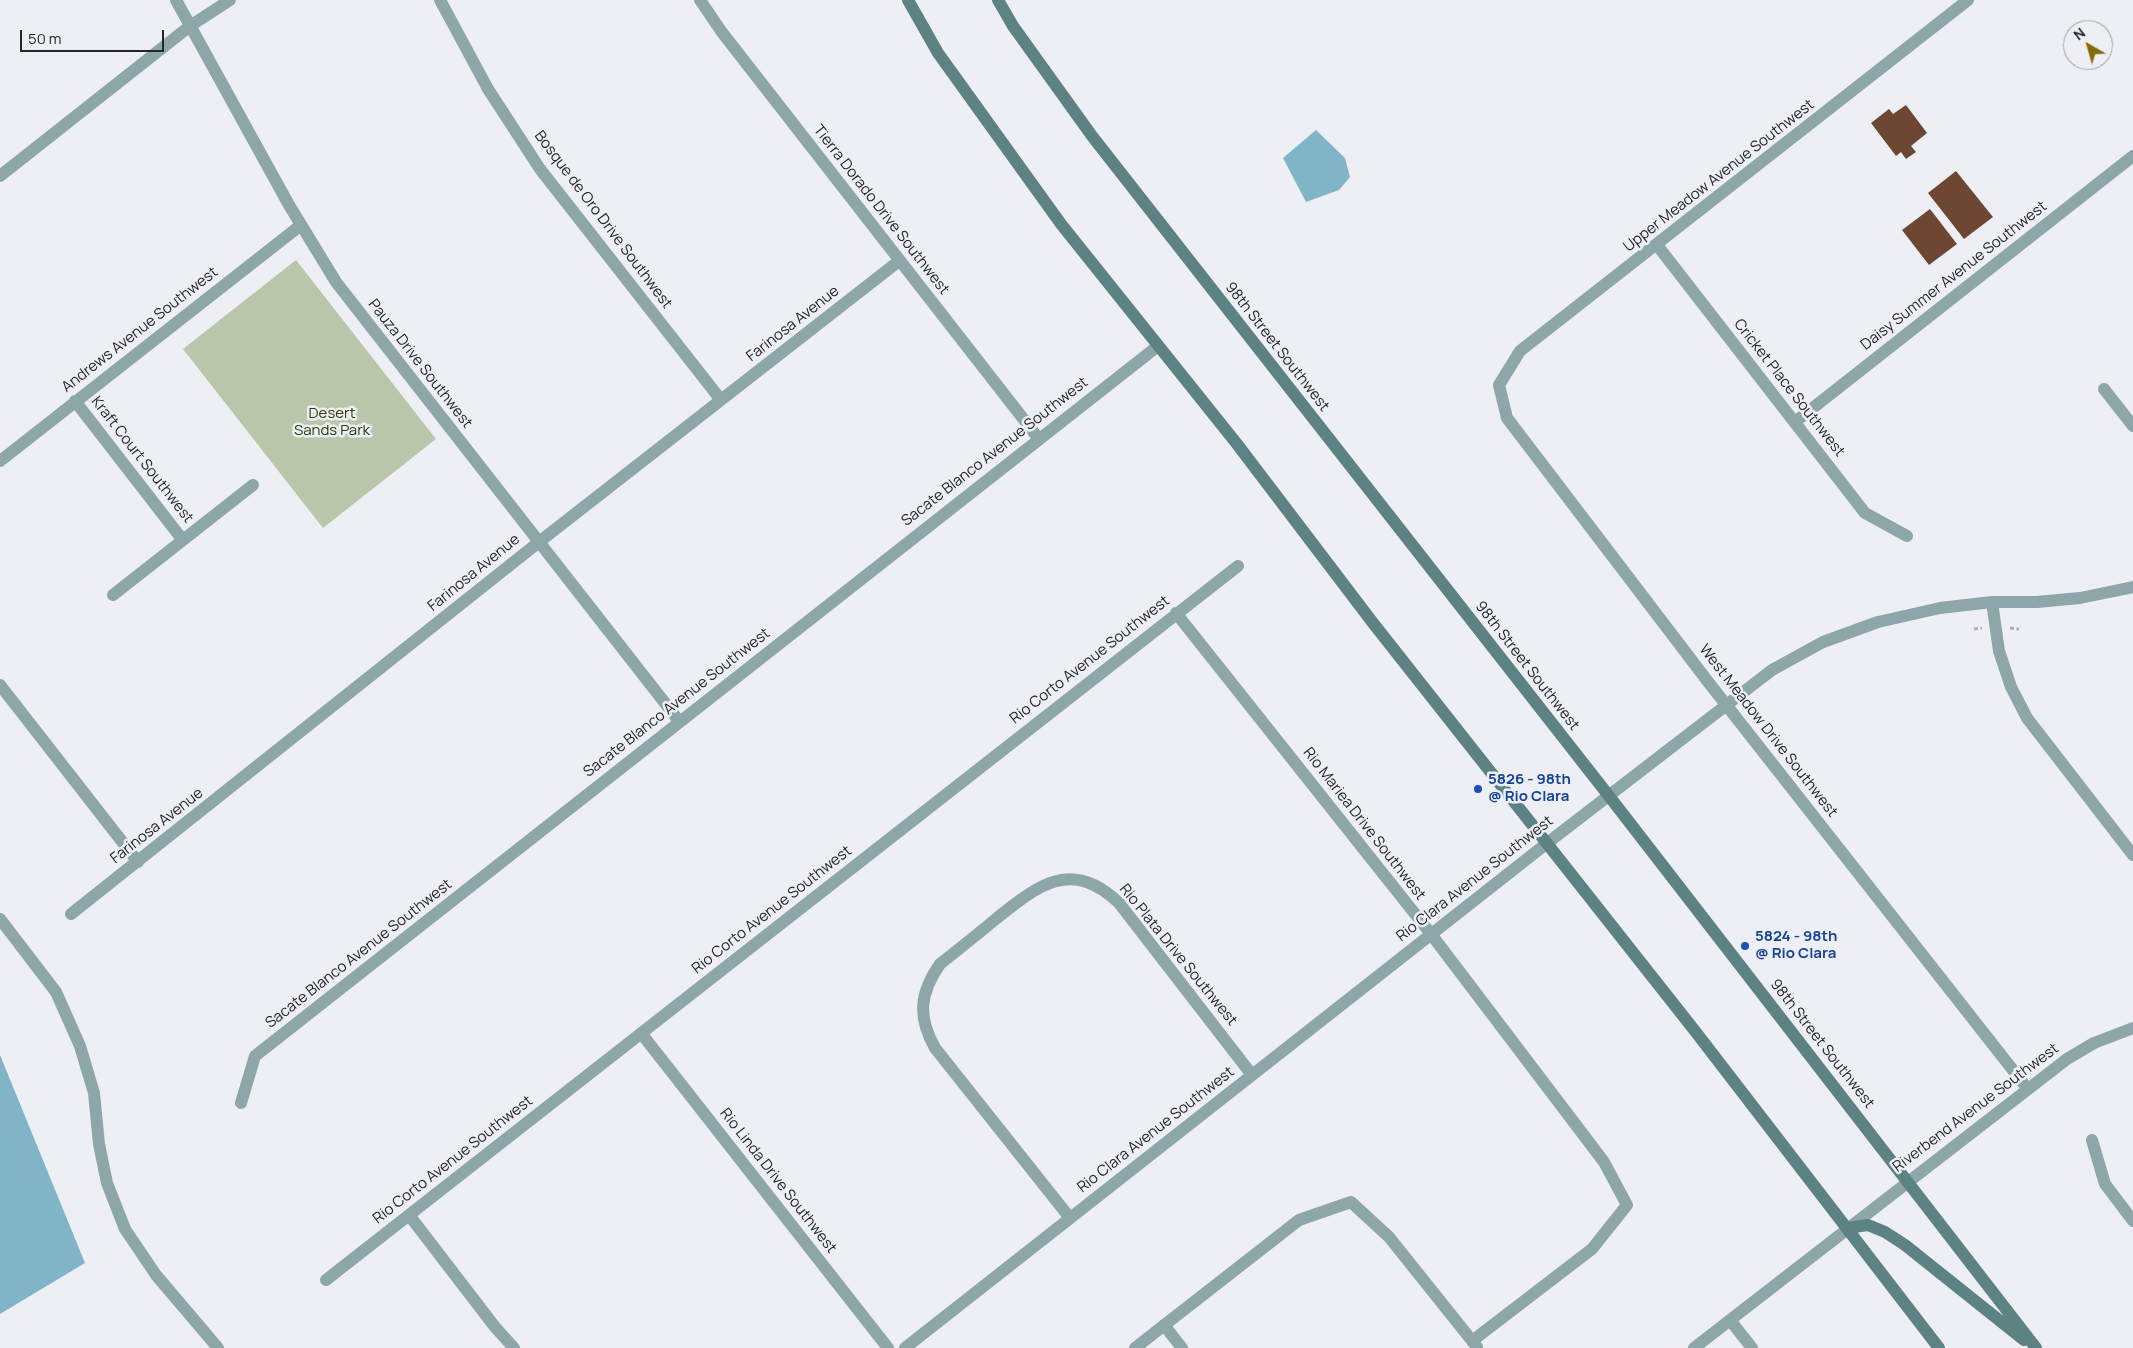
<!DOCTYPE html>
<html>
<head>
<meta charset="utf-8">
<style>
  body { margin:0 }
  #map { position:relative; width:2133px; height:1348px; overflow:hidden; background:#edeff5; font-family:Manrope,sans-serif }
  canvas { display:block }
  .north { position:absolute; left:2063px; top:20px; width:50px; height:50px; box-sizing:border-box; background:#edeff5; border:1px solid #9d9fa3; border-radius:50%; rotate:322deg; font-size:14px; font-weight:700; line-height:20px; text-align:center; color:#252628 }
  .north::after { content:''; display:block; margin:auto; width:18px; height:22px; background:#846c08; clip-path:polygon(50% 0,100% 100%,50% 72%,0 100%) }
  .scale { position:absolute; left:20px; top:30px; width:144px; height:22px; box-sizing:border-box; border:2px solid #252628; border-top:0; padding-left:6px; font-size:15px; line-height:18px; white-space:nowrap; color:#252628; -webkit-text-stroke:4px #edeff5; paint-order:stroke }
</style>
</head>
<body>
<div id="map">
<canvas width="2133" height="1348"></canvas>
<div class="north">N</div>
<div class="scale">50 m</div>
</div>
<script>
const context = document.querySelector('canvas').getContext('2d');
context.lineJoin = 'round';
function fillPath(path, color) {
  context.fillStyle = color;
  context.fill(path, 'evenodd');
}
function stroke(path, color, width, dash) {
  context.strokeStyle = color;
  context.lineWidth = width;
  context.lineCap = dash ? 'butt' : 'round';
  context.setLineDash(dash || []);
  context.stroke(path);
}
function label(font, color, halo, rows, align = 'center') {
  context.font = font + ' Manrope,sans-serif';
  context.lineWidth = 5;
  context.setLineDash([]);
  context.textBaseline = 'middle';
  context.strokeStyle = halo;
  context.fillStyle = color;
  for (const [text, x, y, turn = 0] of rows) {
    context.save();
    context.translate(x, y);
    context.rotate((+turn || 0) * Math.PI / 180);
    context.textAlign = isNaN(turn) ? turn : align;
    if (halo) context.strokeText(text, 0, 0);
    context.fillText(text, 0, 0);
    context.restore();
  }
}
fillPath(new Path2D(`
  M296,260L436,439L323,528L183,349Z`), '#bac6a9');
fillPath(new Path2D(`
  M1316,130L1345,158L1350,177L1339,190L1306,202L1283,158Z
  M0,1055L85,1263L0,1314Z`), '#80b5c7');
fillPath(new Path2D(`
  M1906,105L1927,133L1911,146L1916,152L1906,159L1901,152L1896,156L1871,123L1889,109L1893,114Z
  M1956,171L1993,217L1964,239L1928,193Z
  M1930,209L1957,244L1929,265L1902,230Z`), '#6d4732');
stroke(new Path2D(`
  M2010,628L2019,629
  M1974,629L1982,628`), '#adaeb3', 3, [4, 2.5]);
stroke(new Path2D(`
  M176,0L289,205L336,282L679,721
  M440,0L488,89L540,169L721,400
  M700,0L721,31L1039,439
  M1968,0L1520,351L1499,385L1507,418L1709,683L2027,1088
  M0,176L190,26L230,0
  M1657,245L1865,513L1907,536
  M2104,389L2133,426
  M75,401L182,539
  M1795,422L2133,156
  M0,461L301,225
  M113,595L253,485
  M1992,602L1999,651L2011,687L2027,718L2133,855
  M1176,613L1431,934L1604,1162L1627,1205L1592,1249L1472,1341
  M0,685L138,862
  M71,914L539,542L899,261
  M0,919L56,992L80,1046L94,1093L99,1144L107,1183L125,1229L156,1275L218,1348
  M641,1033L888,1348
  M241,1103L255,1056L1158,346
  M2092,1140L2105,1184L2133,1221
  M409,1215L495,1327L514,1348
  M1070,1218L935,1048C917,1016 920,993 940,964C959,949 978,934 997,918C1038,885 1072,858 1119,903L1252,1075
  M326,1280L1238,566
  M1730,1320L1752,1348
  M1164,1325L1182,1348
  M905,1348L1546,844L1772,670L1823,642L1878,622L1940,608L1992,602H2037L2080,598L2133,587
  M1135,1348L1299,1220L1351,1202L1389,1237L1477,1347
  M1694,1348L2067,1059L2094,1043L2133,1028`), '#8da6a7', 12);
stroke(new Path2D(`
  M908,0L938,53L1061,224L1237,444L1373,623L1695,1031L1939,1348
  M998,0L1013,26L1092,136L1609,796L2036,1348
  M1847,1228L1868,1225L1885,1232L1905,1245L2024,1340`), '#5c8283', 12);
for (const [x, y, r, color] of [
  [1478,789,5,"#1a4fb4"],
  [1745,946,5,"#1a4fb4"]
]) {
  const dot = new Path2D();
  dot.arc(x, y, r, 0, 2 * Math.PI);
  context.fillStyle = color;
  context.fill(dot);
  stroke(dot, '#edeff5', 2);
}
label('15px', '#252628', '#edeff5', [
  ["Upper Meadow Avenue Southwest",1719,176,-38],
  ["Tierra Dorado Drive Southwest",881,210,52],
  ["Bosque de Oro Drive Southwest",603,220,53],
  ["Daisy Summer Avenue Southwest",1954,276,-38],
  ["Farinosa Avenue",793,324,-38],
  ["Andrews Avenue Southwest",140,330,-38],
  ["98th Street Southwest",1277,347,52],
  ["Pauza Drive Southwest",420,364,52],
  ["Cricket Place Southwest",1789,388,52],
  ["Sacate Blanco Avenue Southwest",995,452,-38],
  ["Kraft Court Southwest",142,460,52],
  ["Farinosa Avenue",474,573,-39],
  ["Rio Corto Avenue Southwest",1090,660,-38],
  ["98th Street Southwest",1527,666,52],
  ["Sacate Blanco Avenue Southwest",677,703,-38],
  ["West Meadow Drive Southwest",1768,731,52],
  ["Rio Mariea Drive Southwest",1364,824,52],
  ["Farinosa Avenue",157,826,-38],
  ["Rio Clara Avenue Southwest",1475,879,-38],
  ["Rio Corto Avenue Southwest",772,910,-38],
  ["Sacate Blanco Avenue Southwest",359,954,-38],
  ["Rio Plata Drive Southwest",1178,955,51],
  ["98th Street Southwest",1822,1044,52],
  ["Riverbend Avenue Southwest",1976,1108,-37],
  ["Rio Clara Avenue Southwest",1156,1130,-38],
  ["Rio Corto Avenue Southwest",453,1160,-38],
  ["Rio Linda Drive Southwest",778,1181,52]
]);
label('15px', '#2c3b09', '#edeff5', [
  ["Desert",332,414],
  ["Sands Park",332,431]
]);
label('bold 15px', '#164399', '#edeff5', [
  ["5826 - 98th",1488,780],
  ["@ Rio Clara",1488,797],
  ["5824 - 98th",1755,937],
  ["@ Rio Clara",1755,954]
], 'left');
</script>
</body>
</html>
